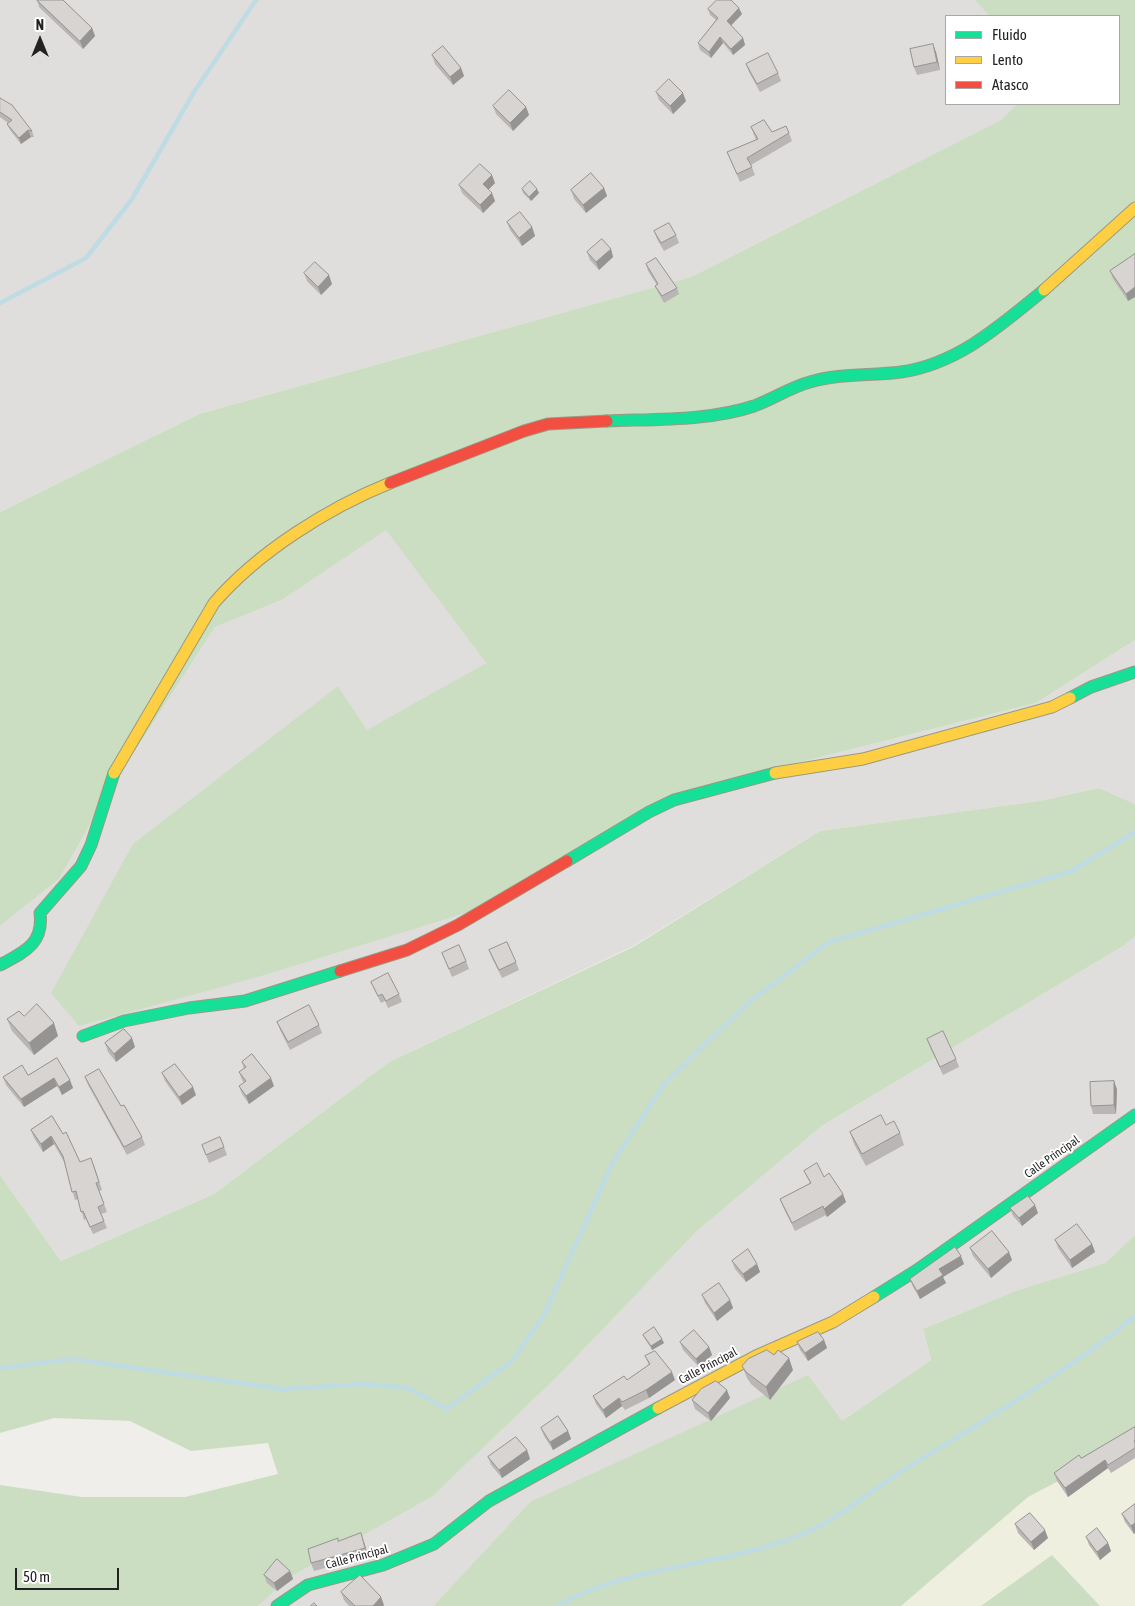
<!DOCTYPE html>
<html>
<head>
<meta charset="utf-8">
<style>
  body { margin:0 }
  #map { position:relative; width:1135px; height:1606px; overflow:hidden; background:#f0eeeb; font-family:"Asap Condensed",sans-serif }
  canvas { display:block }
  .legend { position:absolute; left:945px; top:15px; width:175px; height:90px; box-sizing:border-box; background:#fff; border:1px solid #a7a7a7; margin:0; padding:6px 9px; list-style:none; font-size:15px; color:#222 }
  .legend li { display:flex; align-items:center; gap:10px; height:25px }
  .legend b { width:25px; border:1px solid #a7a7a7 }
  .north { position:absolute; left:15px; top:15px; width:50px; height:50px; -webkit-text-stroke:4px #fff; paint-order:stroke; rotate:0deg; font-size:14px; font-weight:700; line-height:20px; text-align:center; color:#222 }
  .north::after { content:''; display:block; margin:auto; width:18px; height:22px; background:#222; clip-path:polygon(50% 0,100% 100%,50% 72%,0 100%) }
  .scale { position:absolute; left:15px; top:1568px; width:104px; height:22px; box-sizing:border-box; border:2px solid #222; border-top:0; padding-left:6px; font-size:15px; line-height:18px; white-space:nowrap; color:#222; -webkit-text-stroke:4px #fff; paint-order:stroke }
</style>
</head>
<body>
<div id="map">
<canvas width="1135" height="1606"></canvas>
<ul class="legend">
<li><b style="height:6px;background:#16e098"></b>Fluido</li>
<li><b style="height:6px;background:#ffcf43"></b>Lento</li>
<li><b style="height:6px;background:#f24e42"></b>Atasco</li>
</ul>
<div class="north">N</div>
<div class="scale">50 m</div>
</div>
<script>
const context = document.querySelector('canvas').getContext('2d');
context.lineJoin = 'round';
function fillPath(path, color) {
  context.fillStyle = color;
  context.fill(path, 'evenodd');
}
function stroke(path, color, width, dash) {
  context.strokeStyle = color;
  context.lineWidth = width;
  context.lineCap = dash ? 'butt' : 'round';
  context.setLineDash(dash || []);
  context.stroke(path);
}
function label(font, color, halo, rows, align = 'center') {
  context.font = font + ' "Asap Condensed",sans-serif';
  context.lineWidth = 4;
  context.setLineDash([]);
  context.textBaseline = 'middle';
  context.strokeStyle = halo;
  context.fillStyle = color;
  for (const [text, x, y, turn = 0] of rows) {
    context.save();
    context.translate(x, y);
    context.rotate((+turn || 0) * Math.PI / 180);
    context.textAlign = isNaN(turn) ? turn : align;
    if (halo) context.strokeText(text, 0, 0);
    context.fillText(text, 0, 0);
    context.restore();
  }
}
fillPath(new Path2D(`
  M0,0H975L989,16H946V104H1018L1001,120L691,277L199,414L0,512Z
  M386,529L486,663L367,731L338,686L78,1025L262,976L486,907L681,792L1036,703L1135,640V804L1099,788L1039,801L820,831L633,946L389,1062L214,1194L61,1261L0,1175V926L59,879L108,793L215,627L282,600Z
  M1135,936V1235L1105,1263L1015,1291L923,1329L931,1360L842,1421L530,1502L433,1606H258L292,1576L433,1496L559,1375L697,1231L823,1125L1125,945Z`), '#dfdedc');
fillPath(new Path2D(`
  M1135,1441V1606H1100L1052,1555L981,1606H901L1028,1497Z`), '#efefdf');
fillPath(new Path2D(`
  M975,0H1135V640L1036,703L681,792L486,907L262,976L79,1026L51,993L133,844L338,686L367,730L486,663L386,530L282,600L215,627L108,793L59,879L0,926V512L199,414L691,277L1001,120L1017,104H1119V16H989Z
  M1099,788L1135,804V936L1125,945L823,1125L697,1231L559,1375L433,1496L292,1576L258,1606H0V1485L82,1497H185L278,1474L268,1443L191,1451L130,1421L54,1418L0,1433V1175L61,1261L214,1194L389,1062L633,947L820,831L1039,801Z
  M1135,1235V1441L1028,1497L901,1606H433L530,1502L808,1375L842,1421L931,1360L923,1329L1015,1291L1105,1263Z
  M1052,1555L1100,1606H981Z`), '#cbdec1');
stroke(new Path2D(`
  M0,303L86,258L132,199L194,92L256,0
  M0,1368L73,1359L282,1389L365,1384L408,1388L447,1409L512,1361L544,1315L613,1162L665,1083L748,1003L829,942L1072,871L1135,832
  M557,1606C631,1564 722,1567 800,1535C838,1520 870,1491 905,1469C985,1420 1062,1376 1135,1316`), '#bfdbe3', 4.5);
const fast = new Path2D(`
  M607,421C653,419 710,421 754,406C773,399 791,387 810,382C839,373 871,376 901,372C958,364 1001,325 1044,290
  M1070,698L1091,687L1135,672
  M567,861L649,812L674,800L775,773
  M0,965C24,952 44,944 40,913L81,866L91,845L114,773
  M83,1036L124,1021L189,1008L245,1001L340,971
  M874,1297L917,1270L1135,1115
  M277,1606L308,1585L383,1565L434,1544L489,1501L658,1408`);
const slow = new Path2D(`
  M1044,290L1135,208
  M114,773L214,603C258,552 328,508 390,483
  M775,773L863,759L1052,707L1070,698
  M658,1408L756,1356L833,1322L874,1297`);
const jam = new Path2D(`
  M390,483L524,431L548,424L607,421
  M340,971L407,950L458,925L567,861`);
stroke(fast, '#999a82', 13);
stroke(slow, '#999a82', 13);
stroke(jam, '#999a82', 13);
stroke(fast, '#16e098', 11);
stroke(slow, '#ffcf43', 11);
stroke(jam, '#f24e42', 11);
fillPath(new Path2D(`
  M37,0H63L92,28L95,36L83,49L39,7Z
  M708,9L742,14L731,26L743,38L745,45L733,55L723,43L711,58L700,50L698,43L716,20L710,15Z
  M936,52L940,70L917,75L914,67Z
  M432,55L461,68L464,76L453,85L435,64Z
  M746,64L778,73L781,81L760,92L749,72Z
  M656,92L686,101L673,114L659,100Z
  M0,98L32,131L34,137H31L21,144L10,130L7,124L8,123L0,117Z
  M493,106L526,107L529,115L513,131L496,114Z
  M751,127L772,132L789,133L792,141L751,165L755,175L740,182L727,152L756,140Z
  M495,183L488,190L495,201L483,213L462,193L459,185Z
  M604,188L607,196L586,213L574,199L571,190Z
  M522,189L539,193L531,201L523,193Z
  M507,222L532,227L535,236L522,246L510,230Z
  M654,231L676,235L679,243L664,251L657,239Z
  M611,249L613,257L599,270L590,260L587,252Z
  M1135,254L1128,301L1113,279L1110,271Z
  M646,264L677,288L679,294L664,303L658,292L655,286L657,285L648,271Z
  M304,273L332,284L321,295L307,281Z
  M489,950L516,962L519,970L502,978L492,958Z
  M442,953L466,961L469,969L452,977Z
  M371,982L399,994L402,1002L388,1008L385,1001L381,1003L374,989Z
  M24,1016L58,1036L34,1055L12,1031L7,1019Z
  M277,1022L319,1025L322,1033L290,1050L280,1030Z
  M927,1039L956,1059L959,1067L943,1075L930,1047Z
  M105,1043L135,1047L116,1062L108,1052Z
  M57,1058L73,1088L62,1095L57,1086L24,1107L6,1085L3,1077L28,1075Z
  M242,1062L274,1086L249,1104L242,1094L239,1086L244,1083L242,1080L239,1072L244,1069Z
  M162,1073L196,1095L182,1105L165,1081Z
  M85,1077L121,1106L142,1137L145,1145L127,1155L88,1085Z
  M1117,1089L1116,1114H1093L1091,1106Z
  M52,1116L80,1162L94,1165L102,1190L99,1191L107,1212L101,1214L107,1228L93,1234L86,1219L84,1220L78,1199L75,1200L64,1162L54,1144L43,1152L34,1138L31,1130Z
  M886,1125L900,1133L904,1145L866,1166L854,1144L850,1132Z
  M202,1145L224,1147L227,1155L209,1163Z
  M804,1171L824,1177L846,1202L827,1217L826,1215L795,1231L783,1207L780,1199L810,1183Z
  M1010,1208L1038,1213L1022,1226L1013,1216Z
  M1055,1240L1092,1244L1095,1252L1072,1268L1058,1248Z
  M970,1248L1012,1260L991,1278L973,1256Z
  M732,1261L757,1264L760,1272L746,1282L735,1269Z
  M964,1264L943,1277L946,1283L920,1299L913,1287L910,1279Z
  M702,1295L730,1300L733,1308L717,1321L705,1303Z
  M643,1335L664,1343L652,1350L645,1339Z
  M824,1340L827,1348L808,1361L800,1350L797,1342Z
  M680,1342L709,1347L712,1355L699,1367L683,1350Z
  M645,1356L675,1380L649,1398L625,1410L622,1406L606,1418L596,1404L593,1396L627,1380L649,1365Z
  M742,1366L793,1370L770,1400L751,1384L747,1378Z
  M730,1398L711,1421L695,1409L692,1400Z
  M1135,1427V1458L1111,1473L1108,1468L1068,1497L1057,1481L1054,1473L1081,1458Z
  M541,1428L568,1431L571,1439L553,1450L544,1436Z
  M527,1450L530,1459L502,1478L491,1465L488,1457Z
  M1135,1504L1134,1534L1125,1522L1122,1514Z
  M1015,1524L1048,1538L1034,1550L1018,1533Z
  M1086,1537L1108,1543L1111,1551L1100,1560L1089,1545Z
  M338,1541L364,1542L368,1556L314,1571L311,1563Z
  M290,1571L293,1579L277,1591L267,1583L264,1575Z
  M341,1592L384,1605L383,1606H349L344,1600Z`), '#b9b6b5');
fillPath(new Path2D(`
  M739,8L742,14L729,27L727,21Z
  M92,28L95,36L83,49L80,41Z
  M720,37L723,43L711,58L709,52Z
  M743,38L745,45L733,55L731,49Z
  M933,44L936,52L940,70L937,62Z
  M461,68L464,76L453,85L450,77Z
  M683,93L686,101L673,114L670,106Z
  M526,107L529,115L513,131L510,123Z
  M28,130L31,137L21,144L19,138Z
  M492,175L495,183L486,192L483,184Z
  M604,188L607,196L586,213L583,205Z
  M537,189L539,193L531,201L529,197Z
  M492,193L495,201L483,213L480,205Z
  M532,227L535,236L522,246L519,238Z
  M611,249L613,257L599,270L596,262Z
  M329,275L332,284L321,295L318,287Z
  M1135,287V297L1128,301L1126,294Z
  M54,1023L58,1036L34,1055L29,1043Z
  M132,1038L135,1047L116,1062L114,1054Z
  M54,1078L57,1086L24,1107L21,1099Z
  M271,1078L274,1086L249,1104L246,1096Z
  M70,1080L73,1088L62,1095L59,1087Z
  M1114,1081L1117,1089L1116,1114L1114,1105Z
  M193,1087L196,1095L182,1105L179,1097Z
  M51,1136L54,1144L43,1152L41,1144Z
  M843,1194L846,1202L827,1217L824,1209Z
  M1035,1205L1038,1213L1022,1226L1019,1218Z
  M1092,1244L1095,1252L1072,1268L1070,1260Z
  M1009,1252L1012,1260L991,1278L988,1269Z
  M961,1256L964,1264L943,1277L946,1283L920,1299L917,1291L939,1269Z
  M757,1264L760,1272L746,1282L743,1274Z
  M730,1300L733,1308L717,1321L714,1313Z
  M662,1339L664,1343L652,1350L651,1346Z
  M824,1340L827,1348L808,1361L805,1353Z
  M709,1347L712,1355L699,1367L696,1359Z
  M789,1358L793,1370L770,1400L766,1387Z
  M672,1372L675,1380L649,1398L646,1390Z
  M727,1390L730,1398L711,1421L708,1413Z
  M619,1398L622,1406L606,1418L603,1410Z
  M568,1431L571,1439L553,1450L550,1442Z
  M527,1450L530,1459L502,1478L499,1470Z
  M1105,1460L1108,1468L1068,1497L1065,1488Z
  M1135,1523V1533L1134,1534L1131,1526Z
  M1045,1530L1048,1538L1034,1550L1031,1542Z
  M361,1533L364,1542L368,1556L365,1548Z
  M1108,1543L1111,1551L1100,1560L1097,1552Z
  M290,1571L293,1579L277,1591L274,1583Z
  M381,1597L384,1605L383,1606H373Z`), '#969493');
const building = new Path2D(`
  M37,0H63L92,28L80,41Z
  M717,0H731L739,8L727,21L743,38L731,49L720,37L709,52L698,43L718,18L708,9Z
  M933,44L937,62L914,67L910,49Z
  M443,46L461,68L450,77L432,55Z
  M768,53L778,73L757,84L746,64Z
  M669,79L683,93L670,106L656,92Z
  M509,90L526,107L510,123L493,106Z
  M0,98L12,105L32,131L28,130L19,138L7,124L12,120L0,112Z
  M764,120L772,132L786,126L789,133L747,158L752,167L737,174L727,152L758,139L751,127Z
  M480,164L492,175L483,184L492,193L480,205L459,185Z
  M591,173L604,188L583,205L571,190Z
  M530,181L537,189L529,197L522,189Z
  M520,212L532,227L519,238L507,222Z
  M669,223L676,235L661,243L654,231Z
  M602,239L611,249L596,262L587,252Z
  M1135,254V287L1126,294L1110,271Z
  M656,258L677,288L662,296L655,286L658,284L646,264Z
  M315,262L329,275L318,287L304,273Z
  M507,942L516,962L499,970L489,950Z
  M459,945L466,961L449,969L442,953Z
  M388,973L399,994L386,1001L382,994L378,996L371,982Z
  M37,1004L54,1023L29,1043L7,1019L19,1011L24,1016Z
  M309,1005L319,1025L288,1042L277,1022Z
  M124,1029L132,1038L114,1054L105,1043Z
  M943,1031L956,1059L940,1067L927,1039Z
  M252,1054L271,1078L246,1096L239,1086L246,1081L239,1072L246,1067L242,1062Z
  M57,1058L70,1080L59,1087L54,1078L21,1099L3,1077L22,1065L28,1075Z
  M175,1064L193,1087L179,1097L162,1073Z
  M99,1069L121,1106L124,1105L142,1137L124,1147L85,1077Z
  M1114,1081V1105L1091,1106L1090,1082Z
  M881,1115L886,1125L894,1121L900,1133L862,1154L850,1132Z
  M52,1116L63,1134L66,1132L80,1162L91,1158L99,1182L96,1183L104,1204L98,1207L104,1221L90,1227L83,1211L81,1212L76,1191L72,1192L63,1156L51,1136L41,1144L31,1130Z
  M220,1137L224,1147L206,1155L202,1145Z
  M817,1163L824,1177L829,1173L843,1194L824,1209L823,1206L792,1223L780,1199L811,1183L804,1171Z
  M1028,1196L1035,1205L1019,1218L1010,1208Z
  M1077,1224L1092,1244L1070,1260L1055,1240Z
  M992,1231L1009,1252L988,1269L970,1248Z
  M955,1247L961,1256L939,1269L943,1275L917,1291L910,1279Z
  M748,1249L757,1264L743,1274L732,1261Z
  M719,1283L730,1300L714,1313L702,1295Z
  M654,1327L662,1339L651,1346L643,1335Z
  M694,1330L709,1347L696,1359L680,1342Z
  M818,1332L824,1340L805,1353L797,1342Z
  M767,1350L774,1355L778,1350L789,1358L766,1387L746,1372L742,1366L748,1359Z
  M655,1351L672,1372L646,1390L622,1402L619,1398L603,1410L593,1396L624,1376L627,1380L650,1364L645,1356Z
  M716,1381L727,1390L708,1413L692,1400L701,1389Z
  M558,1416L568,1431L550,1442L541,1428Z
  M1135,1427V1440L1134,1441L1135,1443V1448L1108,1465L1105,1460L1065,1488L1054,1473L1079,1455L1081,1458Z
  M516,1437L527,1450L499,1470L488,1457Z
  M1135,1504V1523L1131,1526L1122,1514Z
  M1030,1513L1045,1530L1031,1542L1015,1524Z
  M1097,1528L1108,1543L1097,1552L1086,1537Z
  M361,1533L365,1548L311,1563L308,1549L338,1538V1541Z
  M277,1559L290,1571L274,1583L264,1575Z
  M360,1575L381,1597L373,1606H355L341,1592Z
  M314,1603L317,1606H311Z`);
fillPath(building, '#d7d4d2');
stroke(building, '#969493', 1);
label('12px', '#222', '#fff', [
  ["Calle Principal",1052,1157,-35],
  ["Calle Principal",708,1366,-28],
  ["Calle Principal",357,1557,-15]
]);
</script>
</body>
</html>
